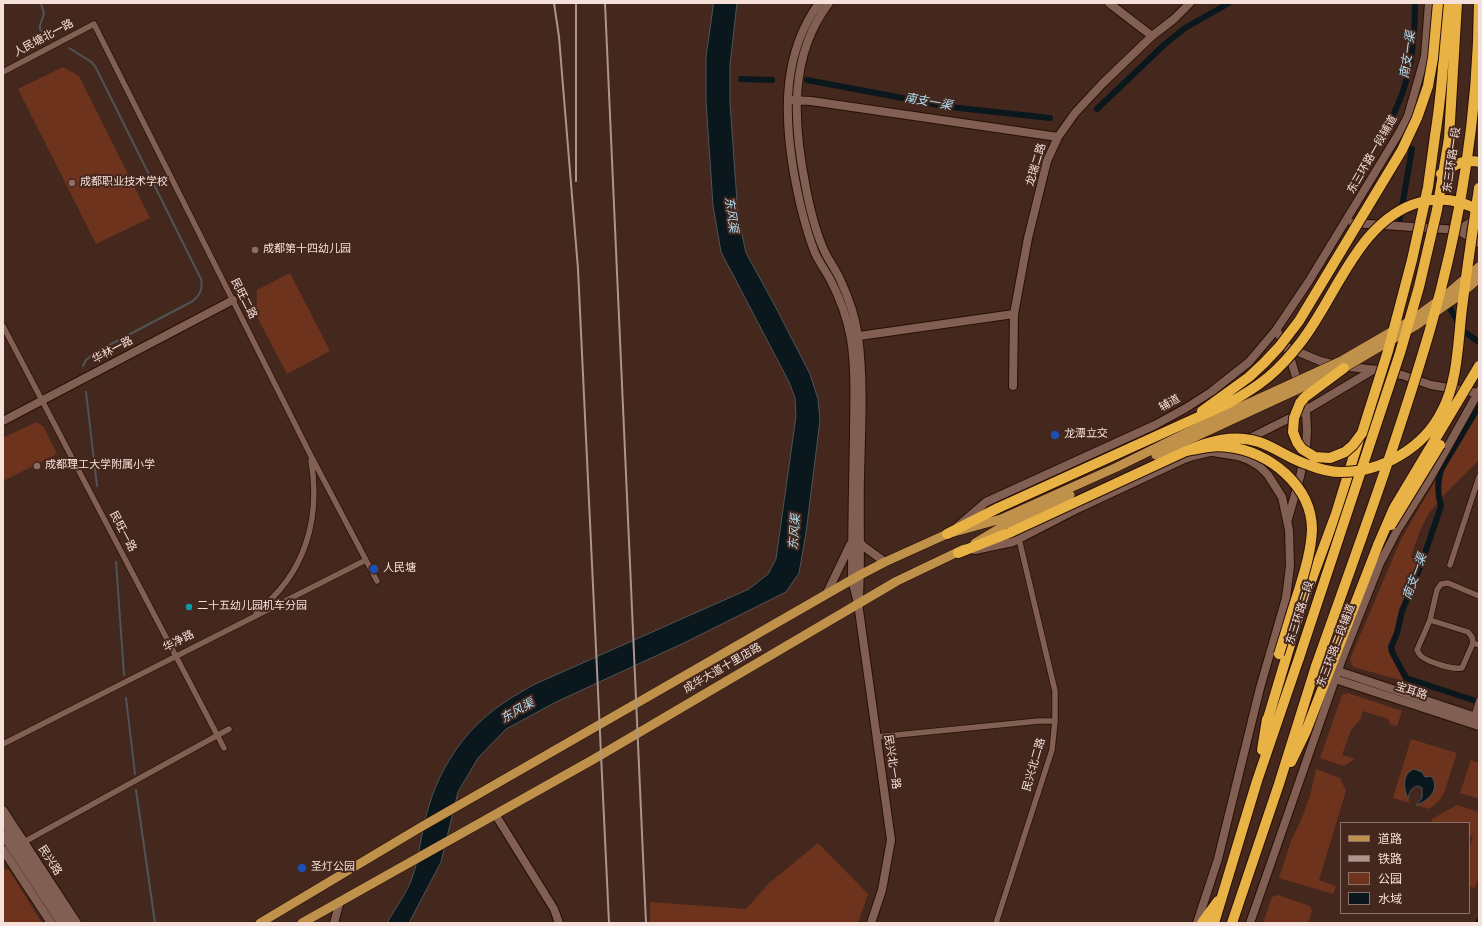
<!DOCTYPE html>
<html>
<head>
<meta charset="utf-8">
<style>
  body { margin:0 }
  #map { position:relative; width:1482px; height:926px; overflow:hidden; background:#44271d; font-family:Overpass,"Noto Sans SC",sans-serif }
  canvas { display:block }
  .frame { position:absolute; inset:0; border:4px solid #f5e1da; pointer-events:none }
  .legend { position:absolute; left:1340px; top:822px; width:130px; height:92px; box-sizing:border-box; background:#44271d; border:1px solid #8b7169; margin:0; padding:5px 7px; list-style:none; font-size:12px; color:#f5e1da }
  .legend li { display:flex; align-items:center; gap:8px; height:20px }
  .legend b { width:20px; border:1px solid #8b7169 }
</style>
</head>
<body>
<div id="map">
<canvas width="1482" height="926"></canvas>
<div class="frame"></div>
<ul class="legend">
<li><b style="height:5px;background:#bf914b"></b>道路</li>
<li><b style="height:5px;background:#ac958c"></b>铁路</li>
<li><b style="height:11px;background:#6e331d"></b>公园</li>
<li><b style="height:11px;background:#0a181e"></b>水域</li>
</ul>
</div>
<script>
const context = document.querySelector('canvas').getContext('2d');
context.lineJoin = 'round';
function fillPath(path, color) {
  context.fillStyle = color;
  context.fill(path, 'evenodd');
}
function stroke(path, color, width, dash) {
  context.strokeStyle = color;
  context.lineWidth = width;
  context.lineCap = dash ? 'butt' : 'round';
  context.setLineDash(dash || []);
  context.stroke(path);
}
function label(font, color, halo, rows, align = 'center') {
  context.font = font + ' Overpass,"Noto Sans SC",sans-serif';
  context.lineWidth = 4;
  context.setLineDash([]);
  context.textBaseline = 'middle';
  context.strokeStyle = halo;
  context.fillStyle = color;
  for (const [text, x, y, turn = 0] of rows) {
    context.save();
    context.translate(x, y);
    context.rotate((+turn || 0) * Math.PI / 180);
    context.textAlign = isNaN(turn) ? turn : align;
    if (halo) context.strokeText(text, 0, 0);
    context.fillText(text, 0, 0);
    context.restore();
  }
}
fillPath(new Path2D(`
  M63,67L79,76L150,218L96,244L18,89Z
  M290,273L330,351L287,374L256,315L257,290Z
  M1479,406V460C1463,477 1444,493 1430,512C1421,525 1416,542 1411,557L1419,561L1389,649L1404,681L1353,667L1350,659L1401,539Z
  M36,422L43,426L57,454L3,481V438Z
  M1348,693L1402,711L1397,726L1390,724L1388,719L1363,711L1360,720L1351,730L1342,755L1355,759L1344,766L1320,758L1342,695Z
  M1411,739L1457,753L1444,793L1439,801L1429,809L1416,805C1428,802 1434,794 1435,781L1425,777L1424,774L1406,777L1405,787L1410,803L1393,798Z
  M1471,760L1479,763V799L1460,793Z
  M1316,769L1340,778L1346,791L1319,880L1336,886L1333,894L1279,878L1291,841L1301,820L1310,796Z
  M1457,805L1479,812V876L1475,888L1469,886V849L1473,836L1469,835V823H1431L1432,819Z
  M818,843L868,894L858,923H650V902L746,909L769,883Z
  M3,869L9,870L42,923H3Z
  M1278,895L1310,906L1312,911L1308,923H1263L1272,897Z`), '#6e331d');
const water = new Path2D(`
  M714,3H737L730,65V102L738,216L746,253L773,302L810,374L818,399L820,420L806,533L799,573L786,592L686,642L556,702L506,729L478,758L458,792L441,862L409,923H387C394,910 408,891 412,878C420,856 421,831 428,809C437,776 457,742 483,719C498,705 516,695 533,685L749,589L768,574L776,559L796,416L795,398L789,382L721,252L713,206L706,101V57Z
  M1414,769L1422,772L1425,777L1431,776C1441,788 1429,801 1416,805L1422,798V788L1418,786C1411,787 1409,793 1408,799C1404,789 1401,774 1414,769Z`);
fillPath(water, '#0a181e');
stroke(water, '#505456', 1);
stroke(new Path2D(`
  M41,3L44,14L40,25V30L48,35
  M69,48L90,61L95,66L201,279C203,289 200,295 193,301L96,352L86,360L83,366
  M86,392L97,486
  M116,562L124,675
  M126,698L135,774
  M136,790L155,923`), '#505456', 2);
stroke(new Path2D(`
  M741,79L772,80
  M807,80L950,107L1050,118
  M1097,109L1165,44L1185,28L1229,3
  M1387,128C1393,115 1400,102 1404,88C1413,61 1415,31 1415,3
  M1400,218L1412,149
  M1446,301L1463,331L1479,342
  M1479,406L1442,468C1437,481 1437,493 1441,506L1421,565L1402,611L1397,633L1391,647L1392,652L1406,678L1479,702
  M1479,923V921`), '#0a181e', 6);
const street = new Path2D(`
  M3,72L94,24L310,454L377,581
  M3,326L224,748
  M1450,565L1479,477
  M256,612C305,575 321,519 311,460
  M1430,620L1468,632L1472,637L1473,643L1479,645
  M1473,643L1462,668C1453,670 1428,662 1421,656C1419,654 1418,652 1417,650L1430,620L1437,590L1441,584L1448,583L1479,596
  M1474,716L1479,700
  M876,737L1039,721H1055
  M3,744L366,560
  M24,842L229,729
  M996,923L1052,750L1055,721V691L1019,539`);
const secondary = new Path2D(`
  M819,3C783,53 784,111 793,168C798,197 804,225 815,253C819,262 825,270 830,279C840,298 847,317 851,339C856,370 854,403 854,435C853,483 852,531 852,580L858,603L891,840L882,890L871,923
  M829,3C789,55 793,122 805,183C809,205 814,227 823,248C827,258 834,267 839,277C848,296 855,315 858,336C864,382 861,430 860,477C859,517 861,557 859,597
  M1109,3L1152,36
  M791,100L811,101L1058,137
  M1353,223L1458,230L1479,243
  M1458,230L1478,218
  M1276,330L1287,347L1306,410L1307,431L1306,448L1300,477L1288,519
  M852,337L1014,314
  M1289,348L1320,361L1340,366L1378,370L1402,375L1431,385L1478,393
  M1013,386L1014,314L1028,238L1047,161L1058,137L1075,113L1103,83L1152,36L1174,19L1190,3
  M3,421L233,300
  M1246,440L1306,410L1373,370
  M958,526L986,502L1155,425L1186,408L1211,392L1249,362L1276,330L1309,281L1399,133L1408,116L1425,56L1429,3
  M859,541L863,546L885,562
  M975,550L1013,542L1079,508L1182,460L1193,456L1218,450
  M826,595L850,545
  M1338,671L1479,718
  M1335,679L1479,726
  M3,810L77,923
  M495,814L554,909L559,923
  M3,821L70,923
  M3,835L61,923
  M3,850L51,923
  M334,923L340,901
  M1197,923L1218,859L1260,688L1286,598L1290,566L1289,530L1282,497L1268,475L1259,466L1249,460L1238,456L1213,452
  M1250,923L1342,659L1380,563L1398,529L1429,480L1479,391`);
const primary = new Path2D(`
  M975,543L1005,525
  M260,923L421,827L860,575L885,562L947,534L1001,519
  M302,923L594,759L897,581L964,549`);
const highway = new Path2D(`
  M1435,136C1442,92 1445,48 1447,3
  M1449,138L1457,3
  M947,534L998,508
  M958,553L1011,532
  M1266,725L1301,608L1336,514L1360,436
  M1262,750L1267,719
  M1291,762L1306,731L1378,545
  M1202,923L1218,901
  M1214,923L1257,781L1299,658
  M1232,923L1279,784L1316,666`);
stroke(street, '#290f06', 7);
stroke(secondary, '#290f06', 10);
stroke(primary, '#290f06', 10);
stroke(highway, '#290f06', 12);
stroke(street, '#815f53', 5.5);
stroke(secondary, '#815f53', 8);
stroke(primary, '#bf914b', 9);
stroke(highway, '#e8b245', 10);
stroke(new Path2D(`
  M554,3L559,37L578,269L609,923
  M605,3L646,923
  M576,181V3`), '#ac958c', 2);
const primaryBridge = new Path2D(`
  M1156,455L1344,368L1415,326L1457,297L1479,278
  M1001,519L1117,467L1225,414L1343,360L1412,320L1445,296L1479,267
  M1005,525L1070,495`);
const highwayBridge = new Path2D(`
  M1441,174C1453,166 1463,158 1479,162
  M1344,368L1305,397L1300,403L1294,418L1293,432L1297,442L1302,449L1315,457L1330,458L1345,452L1353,445L1362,433L1388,351L1412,260L1428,187L1435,136
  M1202,411L1249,377L1264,363L1279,347L1299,321L1402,150L1417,118L1428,86L1433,58L1438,3
  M1186,451C1210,441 1233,434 1259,442C1277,448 1291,460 1309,465C1319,469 1330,472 1341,472C1382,472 1424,448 1442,411C1458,381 1458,341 1462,308C1467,268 1473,228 1479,188
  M998,508L1227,404C1260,386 1278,372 1301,342C1337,296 1359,218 1421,202C1441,197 1461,200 1479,211
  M1391,525L1440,445
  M1011,532L1186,451C1201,448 1214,445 1228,447C1269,451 1312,486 1312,530C1311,551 1305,570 1299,590C1292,611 1286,632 1279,654
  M1378,545L1394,508L1479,366
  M1299,658L1400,353L1419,287L1437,210L1449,138
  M1316,666C1355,556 1396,445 1429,333C1460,227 1478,114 1479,3`);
stroke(primaryBridge, '#290f06', 10, []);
stroke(highwayBridge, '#290f06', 12, []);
stroke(primaryBridge, '#bf914b', 9);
stroke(highwayBridge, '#e8b245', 10);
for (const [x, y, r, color] of [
  [72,183,4,"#8d6e63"],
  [255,250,4,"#8d6e63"],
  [1055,435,5,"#1a4fb4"],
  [37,466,4,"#8d6e63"],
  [374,569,5,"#1a4fb4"],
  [189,607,4,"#0f9aa8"],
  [302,868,5,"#1a4fb4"]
]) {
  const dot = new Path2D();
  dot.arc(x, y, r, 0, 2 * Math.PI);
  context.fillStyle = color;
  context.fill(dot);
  stroke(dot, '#44271d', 1.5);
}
label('11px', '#f5e1da', '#44271d', [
  ["人民塘北一路",44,39,-28],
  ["东三环路一段辅道",1373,155,-60],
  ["东三环路一段",1453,160,-82],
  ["龙瑞二路",1037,165,-73],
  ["民旺二路",243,299,63],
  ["华林一路",113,351,-28],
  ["辅道",1170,404,-29],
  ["民旺一路",122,532,62],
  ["东三环路二段",1301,613,-72],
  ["华净路",179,642,-27],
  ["东三环路二段辅道",1337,646,-69],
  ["成华大道十里店路",723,669,-30],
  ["宝耳路",1411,692,18],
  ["民兴北一路",891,762,81],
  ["民兴北二路",1035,765,-74],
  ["民兴路",49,861,57]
]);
label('11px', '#f5e1da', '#44271d', [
  ["成都职业技术学校",80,183],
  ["成都第十四幼儿园",263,250],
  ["龙潭立交",1064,435],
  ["成都理工大学附属小学",45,466],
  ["人民塘",383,569],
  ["二十五幼儿园机车分园",197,607],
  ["圣灯公园",311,868]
], 'left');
label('italic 12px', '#afdef3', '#44271d', [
  ["南支一渠",1409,55,-82],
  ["南支一渠",928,103,10],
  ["东风渠",730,215,82],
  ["东风渠",796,532,-86],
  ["南支一渠",1416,577,-70],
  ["东风渠",518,712,-30]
]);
</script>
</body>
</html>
